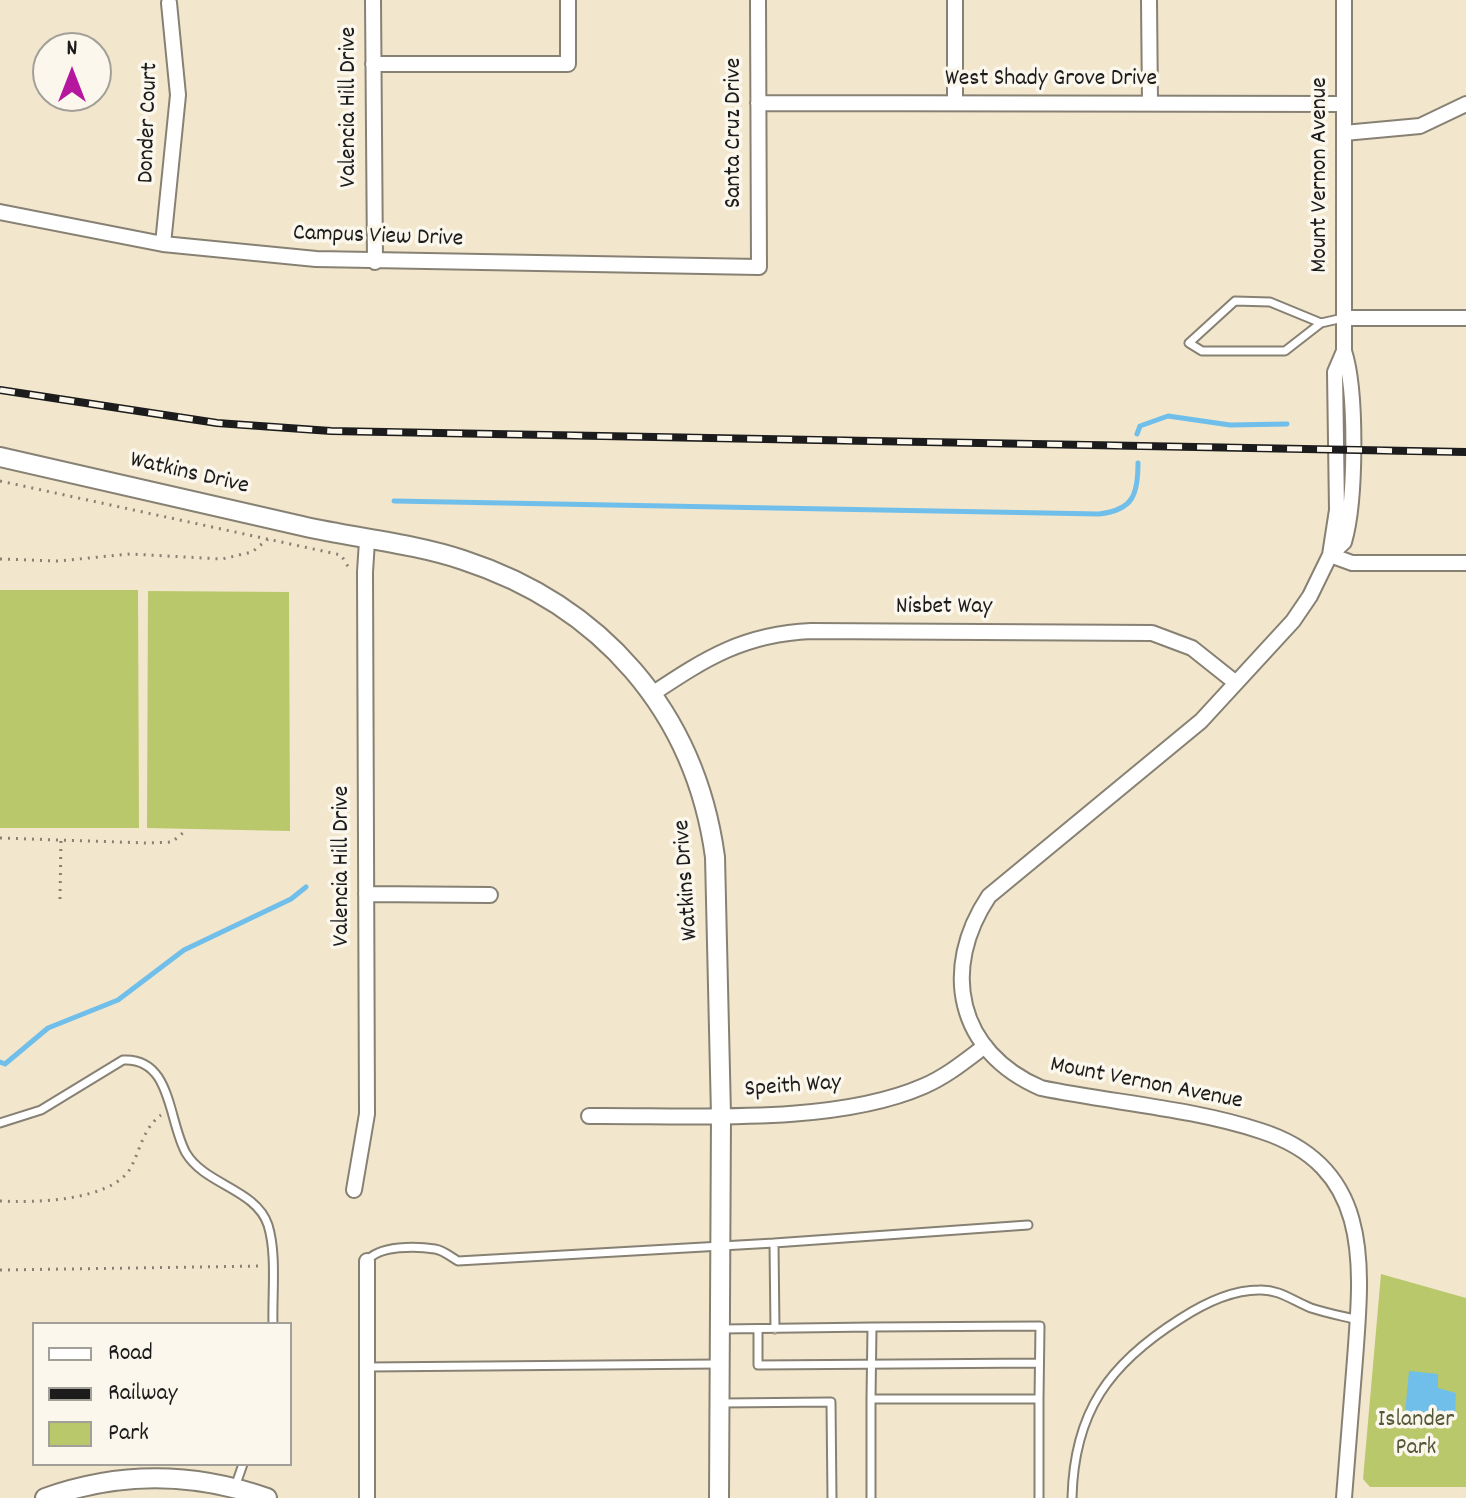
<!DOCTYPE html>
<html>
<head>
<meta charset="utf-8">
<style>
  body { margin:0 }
  #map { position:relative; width:1466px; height:1498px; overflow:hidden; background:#f2e6cc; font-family:Dekko,sans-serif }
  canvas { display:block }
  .legend { position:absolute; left:32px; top:1322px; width:260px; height:144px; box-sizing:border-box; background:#fbf7ec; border:2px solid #a29f99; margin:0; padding:10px 14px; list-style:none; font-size:24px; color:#1c1c1c }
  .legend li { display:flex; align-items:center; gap:16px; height:40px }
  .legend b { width:40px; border:2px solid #a29f99 }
  .north { position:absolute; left:32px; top:32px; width:80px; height:80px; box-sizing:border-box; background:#fbf7ec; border:2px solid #a29f99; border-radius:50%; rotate:0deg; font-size:22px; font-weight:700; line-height:32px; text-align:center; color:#1c1c1c }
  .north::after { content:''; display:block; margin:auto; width:28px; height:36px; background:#b5179e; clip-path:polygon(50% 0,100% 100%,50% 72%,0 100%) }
</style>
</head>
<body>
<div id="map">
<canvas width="1466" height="1498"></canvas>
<ul class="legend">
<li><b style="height:10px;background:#fff"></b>Road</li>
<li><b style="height:10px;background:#1c1c1c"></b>Railway</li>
<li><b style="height:22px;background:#b9c86b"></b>Park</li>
</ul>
<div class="north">N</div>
</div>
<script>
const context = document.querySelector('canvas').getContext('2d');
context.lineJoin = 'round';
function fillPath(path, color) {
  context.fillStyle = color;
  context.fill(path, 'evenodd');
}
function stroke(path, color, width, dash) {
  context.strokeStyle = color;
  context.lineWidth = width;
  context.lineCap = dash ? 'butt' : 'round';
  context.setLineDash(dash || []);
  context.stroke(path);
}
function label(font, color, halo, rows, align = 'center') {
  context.font = font + ' Dekko,sans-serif';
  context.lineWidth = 7;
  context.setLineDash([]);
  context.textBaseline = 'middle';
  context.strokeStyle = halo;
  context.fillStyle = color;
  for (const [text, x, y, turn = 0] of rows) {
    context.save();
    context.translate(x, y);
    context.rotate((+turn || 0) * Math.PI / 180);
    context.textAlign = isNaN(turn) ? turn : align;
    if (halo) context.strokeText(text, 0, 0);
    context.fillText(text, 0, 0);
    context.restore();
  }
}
fillPath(new Path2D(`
  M0,590H138L139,828H0Z
  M148,591L289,592L290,831L147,828Z
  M1381,1274L1466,1298V1487H1370L1363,1479Z`), '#b9c86b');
fillPath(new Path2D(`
  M1409,1371L1438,1374V1388L1456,1393L1455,1413L1436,1414L1435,1428L1404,1424Z`), '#70bfeb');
stroke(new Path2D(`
  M1137,434L1140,426L1168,416L1230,425L1287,424
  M394,501L1099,514C1133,510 1138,495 1138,463
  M0,1062L5,1064L48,1028L118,1000L184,950L291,899L306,887`), '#70bfeb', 5);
const lane = new Path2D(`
  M1321,323L1285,351H1202L1189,343L1235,301L1270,302L1321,323L1343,318
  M0,1123L41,1110L123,1060C172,1057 168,1121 186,1153C205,1185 256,1189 268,1225C277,1254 272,1294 273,1324
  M774,1243L1028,1225
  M367,1261C379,1245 417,1246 435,1249C443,1250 451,1257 458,1261L774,1243L775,1329
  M872,1327L1040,1326L1039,1399
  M722,1329L872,1327L871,1399
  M758,1329V1365L1039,1363
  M368,1367L719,1364
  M721,1403L831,1402L832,1498
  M235,1487L243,1464
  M871,1498V1399H1039V1498
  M1072,1498C1074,1412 1109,1364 1180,1319C1203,1304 1231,1290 1259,1290C1279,1289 1293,1301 1311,1308C1326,1313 1342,1316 1358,1320`);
const street = new Path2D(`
  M373,0L375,262
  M1149,0L1150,103
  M373,64H568V0
  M758,103L1344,104
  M955,103V0
  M1344,133L1420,126L1466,104
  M0,212L163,244L316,259L759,267L758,0
  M163,244L178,95L169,3
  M1345,318H1466
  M1330,555L1344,542C1356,501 1357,391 1344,351V0
  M1330,555L1352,563H1466
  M652,694C706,658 744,634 811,631L1152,633L1192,648L1236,683
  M366,894L490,895
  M589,1116C688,1115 833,1126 924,1086C947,1076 965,1061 985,1046
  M354,1190L367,1114L365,572L367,541
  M367,1498V1261
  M1344,1498C1348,1452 1351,1405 1355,1359C1362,1265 1373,1167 1261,1131C1191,1108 1114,1103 1041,1088C957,1052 940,969 989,896L1201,721L1293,621L1310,596L1330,555L1337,510L1335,372L1344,351`);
const secondary = new Path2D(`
  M0,457C101,480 201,503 302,526C354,538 412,543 463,560C601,605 695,711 715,857L721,1115L719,1498
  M45,1498C120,1471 193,1472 267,1498`);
stroke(lane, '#878174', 11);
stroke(street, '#878174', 18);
stroke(secondary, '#878174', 22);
stroke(new Path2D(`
  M0,481L341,555L349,568
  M0,559L58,561L130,554L222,559L252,552L268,539
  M0,838L147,843L172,842L184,832
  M60,899L61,839
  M0,1201C34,1203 110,1201 130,1169C140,1151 143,1128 161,1115
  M0,1270L264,1266`), '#878174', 3, [2, 6]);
stroke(lane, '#fff', 7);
stroke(street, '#fff', 14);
stroke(secondary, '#fff', 18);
const rail = new Path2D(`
  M0,390L217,423L331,431L1466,452`);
stroke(rail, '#1c1c1c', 8);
stroke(rail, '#fbf7ec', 5, [15]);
label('24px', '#1c1c1c', '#fbf7ec', [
  ["West Shady Grove Drive",1051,81],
  ["Valencia Hill Drive",351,107,-90],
  ["Donder Court",150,123,-88],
  ["Santa Cruz Drive",736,133,-90],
  ["Mount Vernon Avenue",1322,175,-90],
  ["Campus View Drive",378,238,2],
  ["Watkins Drive",189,475,13],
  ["Nisbet Way",944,609],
  ["Valencia Hill Drive",344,866,-90],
  ["Watkins Drive",688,880,-94],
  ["Mount Vernon Avenue",1146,1085,11],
  ["Speith Way",793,1088,-4]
]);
label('24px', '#535838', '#fbf7ec', [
  ["Islander",1416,1422],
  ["Park",1416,1450]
]);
</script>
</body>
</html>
